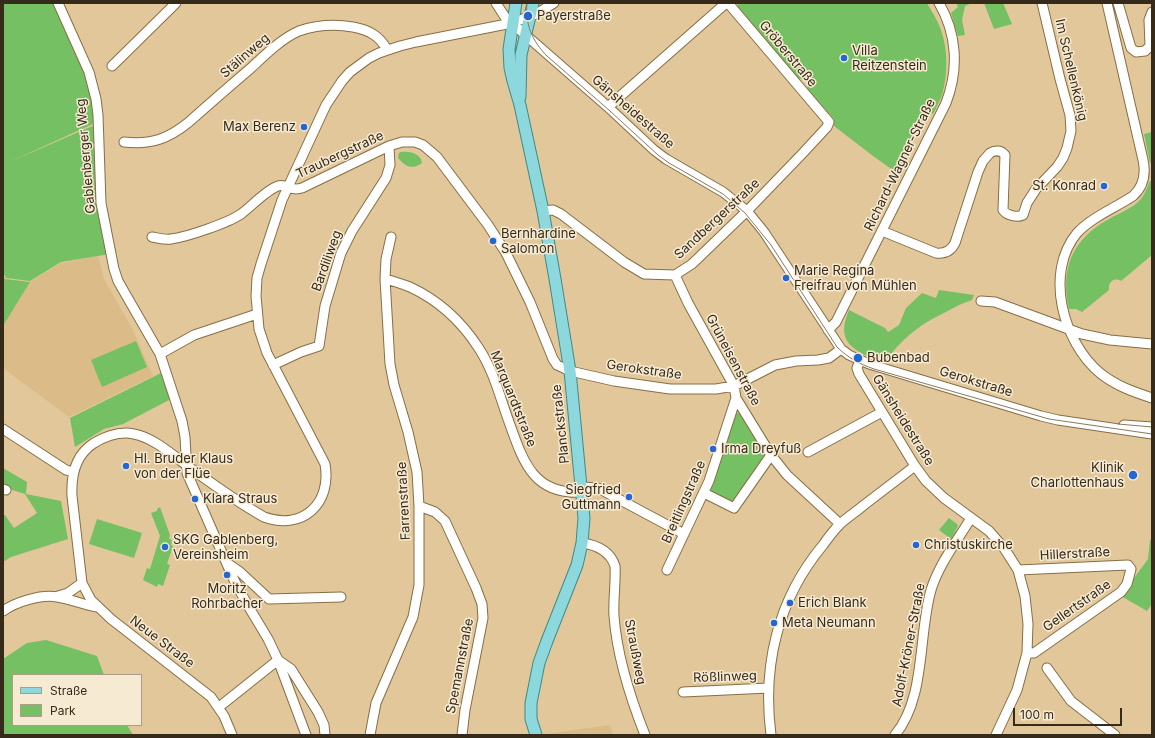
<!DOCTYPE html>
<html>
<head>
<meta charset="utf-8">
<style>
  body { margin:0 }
  #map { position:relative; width:1155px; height:738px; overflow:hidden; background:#e2c79a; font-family:Inter,sans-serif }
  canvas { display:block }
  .frame { position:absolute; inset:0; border:4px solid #362b1a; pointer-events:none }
  .legend { position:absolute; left:12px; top:674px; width:130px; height:52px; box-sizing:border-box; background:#f7ead3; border:1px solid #aa9e89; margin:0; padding:5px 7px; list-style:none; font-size:12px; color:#362b1a }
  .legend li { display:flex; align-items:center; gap:8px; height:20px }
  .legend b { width:20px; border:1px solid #aa9e89 }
  .scale { position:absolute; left:1013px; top:708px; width:109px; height:18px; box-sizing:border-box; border:2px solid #362b1a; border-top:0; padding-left:5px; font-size:12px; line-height:14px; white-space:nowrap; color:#362b1a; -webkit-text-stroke:3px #f7ead3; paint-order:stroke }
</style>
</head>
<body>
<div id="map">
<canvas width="1155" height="738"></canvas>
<div class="frame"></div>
<ul class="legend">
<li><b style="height:5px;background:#8dd8dc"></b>Straße</li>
<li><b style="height:11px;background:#75c063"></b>Park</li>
</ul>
<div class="scale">100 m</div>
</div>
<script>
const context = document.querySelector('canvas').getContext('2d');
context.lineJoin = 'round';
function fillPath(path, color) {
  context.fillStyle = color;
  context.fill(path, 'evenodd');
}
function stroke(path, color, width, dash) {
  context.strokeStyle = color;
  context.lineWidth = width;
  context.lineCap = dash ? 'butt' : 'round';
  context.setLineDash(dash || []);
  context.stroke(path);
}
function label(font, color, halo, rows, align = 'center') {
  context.font = font + ' Inter,sans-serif';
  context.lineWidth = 3;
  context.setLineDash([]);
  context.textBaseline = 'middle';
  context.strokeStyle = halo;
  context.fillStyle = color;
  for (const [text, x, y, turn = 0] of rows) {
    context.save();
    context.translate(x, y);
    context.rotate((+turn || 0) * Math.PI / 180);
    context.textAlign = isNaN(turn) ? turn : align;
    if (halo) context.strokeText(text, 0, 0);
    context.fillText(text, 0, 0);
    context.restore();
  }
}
fillPath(new Path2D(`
  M98,256L104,279L132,328L153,376L69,417L3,368V326L30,282L61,263Z
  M610,725L613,735H547L546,734Z`), '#dbbb88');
fillPath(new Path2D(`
  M3,3H56L87,73L94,102L93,124L7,163L97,124L110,254L61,262L30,281L6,278L3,273Z
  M738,3H927C932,12 938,21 941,30C948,49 948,75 942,95C940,101 936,108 933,114L928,112L925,114L897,173L873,156L834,126V119L808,90L807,87L809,85L804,78L800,79L797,78L737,8Z
  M956,3H972L965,6L962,20L965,35L958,36L951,13L958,7Z
  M984,3H1003L1012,24L994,29Z
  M1152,132V162L1150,163L1144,134Z
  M401,152C409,151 421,153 422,163C412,170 406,167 398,158L399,153Z
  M1152,180V255L1121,281C1114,277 1108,282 1109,290L1082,312L1076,309H1069C1060,269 1072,239 1109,219C1117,214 1135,207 1140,200C1145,195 1147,187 1150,181Z
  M3,275L5,279L30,282L3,326Z
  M939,290L974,295L972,300C963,303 954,307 946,312C921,324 908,334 890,355H875V353L867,356C844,345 839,334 849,310L885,328L888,332L899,325L906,308L922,293L936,298Z
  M136,341L147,367L102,387L91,360Z
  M161,373L171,399L123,424L104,429L75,447L70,418Z
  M738,413L746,414L771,455L734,508L704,493L731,414Z
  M3,468L27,482L26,494L61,501L68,539L11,557L3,562V516L5,515L14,528L37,513L25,494L3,487Z
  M160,507L170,535L169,539L172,540L171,545L173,546L167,564L170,565L163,586L158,584L157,587L143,580L147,568L150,569L160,536L151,513L157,511V509Z
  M949,518L957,524L958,526L951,539L939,530Z
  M97,519L142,533L134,558L89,544Z
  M1150,540H1152V604L1147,611L1121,596L1148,559Z
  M46,640L97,656L104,675H13V725H127L133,735H3V659L27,643Z`), '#75c063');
const minor = new Path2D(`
  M58,3L89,72L96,99L98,115L101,203L114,269L118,281L130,302L160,354L182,421L185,437L187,473L234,580L247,604L268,639L278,660L306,735
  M496,3L505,17L608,107L654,150L666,159L723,192L747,211L764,232L841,349L849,355L869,364L1041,416L1058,420L1152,434
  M1107,3L1143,160C1146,174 1144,186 1133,196C1115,208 1092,217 1077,233C1044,273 1063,342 1100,373C1116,386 1134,392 1152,398
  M1118,3L1131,48L1136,52L1145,51L1150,46L1149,20L1152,12
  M112,66L176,3
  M608,107L726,3
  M124,142C151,145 168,139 189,122C209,104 230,86 251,68C266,54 281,39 299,31C317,25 335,24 353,27C369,30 380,36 387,50
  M543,211L553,210L561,214L624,262L644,274L675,275L692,264L748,210L802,154L827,127L829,122L728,3
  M882,231L936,253C945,254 951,251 955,243L978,172L983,161L990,153C995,150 1001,150 1005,155L1003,210C1006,215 1017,218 1023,215L1027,203L1036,189L1057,167L1063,158L1067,148L1071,131L1070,115L1060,79L1042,3
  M152,237C158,238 165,240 171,239C187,237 228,223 241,214C252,206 266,190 278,186C286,183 289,192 302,188L389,146L402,142H415L423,145L437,157L488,225L506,253L530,302L553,359L557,365L570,371L614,381L670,389H716L734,386L775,365L796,361L818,360L829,358L841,349
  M675,275L688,303L734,386L736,398L771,455L787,475L840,524
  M385,279C393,281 402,284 410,287C438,300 461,321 478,347C493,369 500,397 509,422C523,461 533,495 582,492
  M981,301L995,302L1082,334L1110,340L1152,344
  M828,330L836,322L842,310L946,103C959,69 957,34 939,3
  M160,354L194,335L257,314
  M860,360L857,368L859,374L915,466L926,481L944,498L989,531L1004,548L1018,570L1025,596L1028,624L1027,653L1017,690L996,735
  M273,365L301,352L319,346L325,306L341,253L352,231L386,178L390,165L389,146
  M1124,425L1152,427
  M3,429L66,470L73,472
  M808,452L882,412
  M582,487L598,488L684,534
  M3,489L6,490
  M704,493L734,508L771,455
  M419,506L435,512L445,521L476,588L482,604L483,618L465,710L462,735
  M582,543C597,545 610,551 615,566C616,583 613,599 614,616C617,657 630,697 645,735
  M227,563L240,572L269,599L341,597
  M667,570L709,481L736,398
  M1018,570L1128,565L1131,569L1127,584L1121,592L1034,653H1027
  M58,596L68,593L82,583
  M3,611C16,602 41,594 57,597C71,599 84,605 97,607
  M1047,668L1071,701L1115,735
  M683,692L769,688
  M219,707L278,660L291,669L318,712L324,725L325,735
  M232,735L224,716L211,697L111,619L91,600L82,583L72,496C71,476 75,455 94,443C106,436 120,431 134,434C156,438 178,460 196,472C218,488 241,504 264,517C303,531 332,503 325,464L267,353L259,329L256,296L257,278L261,264L282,200L326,105L342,81L350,72L369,58L379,53L400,46L416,42L512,23L536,14L554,3
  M370,735L376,703L413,617L419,585V506L417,472L408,432L394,385L390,364L385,279L386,259L391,237
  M771,735C762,665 778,599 823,545C828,538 834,530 840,524C848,517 857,511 864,505C881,492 898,479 915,466
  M895,735C926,698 918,635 931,590C939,564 957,541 971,518`);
const major = new Path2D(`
  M516,3L509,49L510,68L513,81L520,105L543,211L555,279L570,371L584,518L582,543L577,565L547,641L539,663L531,703V719L536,735
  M520,97L521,55L533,3`);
stroke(minor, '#876e44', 11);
stroke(major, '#3d8b88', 13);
stroke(minor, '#fff', 9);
stroke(major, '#8dd8dc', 11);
stroke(new Path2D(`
  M527,3C525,24 532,41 547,56L610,111L658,155L669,163L723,194L745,213L771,245L837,347C848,358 860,364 874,369L1049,419L1152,434
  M1118,424L1152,427`), '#8b785a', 1);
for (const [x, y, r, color] of [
  [528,16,5,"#2367d3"],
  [844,58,4,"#2367d3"],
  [304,127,4,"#2367d3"],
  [1104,186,4,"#2367d3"],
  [493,241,4,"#2367d3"],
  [786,278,4,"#2367d3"],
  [858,358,5,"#2367d3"],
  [713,449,4,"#2367d3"],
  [126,466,4,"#2367d3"],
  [1133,475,5,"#2367d3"],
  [629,497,4,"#2367d3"],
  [195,499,4,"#2367d3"],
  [916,545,4,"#2367d3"],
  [165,547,4,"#2367d3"],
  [227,575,4,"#2367d3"],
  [790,603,4,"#2367d3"],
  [774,623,4,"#2367d3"]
]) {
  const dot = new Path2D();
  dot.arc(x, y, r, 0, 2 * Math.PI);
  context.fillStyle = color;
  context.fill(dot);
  stroke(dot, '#f7ead3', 1.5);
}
label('13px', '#362b1a', '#f7ead3', [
  ["Payerstraße",537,16],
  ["Villa",852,51],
  ["Reitzenstein",852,66],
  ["Max Berenz",296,127,"right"],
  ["St. Konrad",1096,186,"right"],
  ["Bernhardine",501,234],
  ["Salomon",501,249],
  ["Marie Regina",794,271],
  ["Freifrau von Mühlen",794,286],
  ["Bubenbad",867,358],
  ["Irma Dreyfuß",721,449],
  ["Hl. Bruder Klaus",134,459],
  ["von der Flüe",134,474],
  ["Klinik",1124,468,"right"],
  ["Charlottenhaus",1124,483,"right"],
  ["Siegfried",621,490,"right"],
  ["Guttmann",621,505,"right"],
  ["Klara Straus",203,499],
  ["SKG Gablenberg,",173,540],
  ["Vereinsheim",173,555],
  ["Christuskirche",924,545],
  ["Moritz",227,589,"center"],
  ["Rohrbacher",227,604,"center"],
  ["Erich Blank",798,603],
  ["Meta Neumann",782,623]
], 'left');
label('13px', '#362b1a', '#f7ead3', [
  ["Gröberstraße",788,54,50],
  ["Stälinweg",245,56,-41],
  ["Im Schellenkönig",1071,70,77],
  ["Gänsheidestraße",633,112,41],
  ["Traubergstraße",340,155,-25],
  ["Gablenberger Weg",86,156,-95],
  ["Richard-Wagner-Straße",900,165,-64],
  ["Sandbergerstraße",717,219,-43],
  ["Bardiliweg",327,261,-70],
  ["Grüneisenstraße",733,360,62],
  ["Gerokstraße",644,370,8],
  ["Gerokstraße",976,382,17],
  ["Marquardtstraße",513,399,68],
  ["Gänsheidestraße",903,420,58],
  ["Planckstraße",561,424,-96],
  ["Farrenstraße",404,501,-93],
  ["Breitlingstraße",684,502,-66],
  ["Hillerstraße",1075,554,-3],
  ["Gellertstraße",1077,606,-35],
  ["Neue Straße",162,642,37],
  ["Adolf-Kröner-Straße",909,645,-79],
  ["Straußweg",635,652,79],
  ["Spemannstraße",460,666,-79],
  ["Rößlinweg",725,677,-2]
]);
</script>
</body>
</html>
